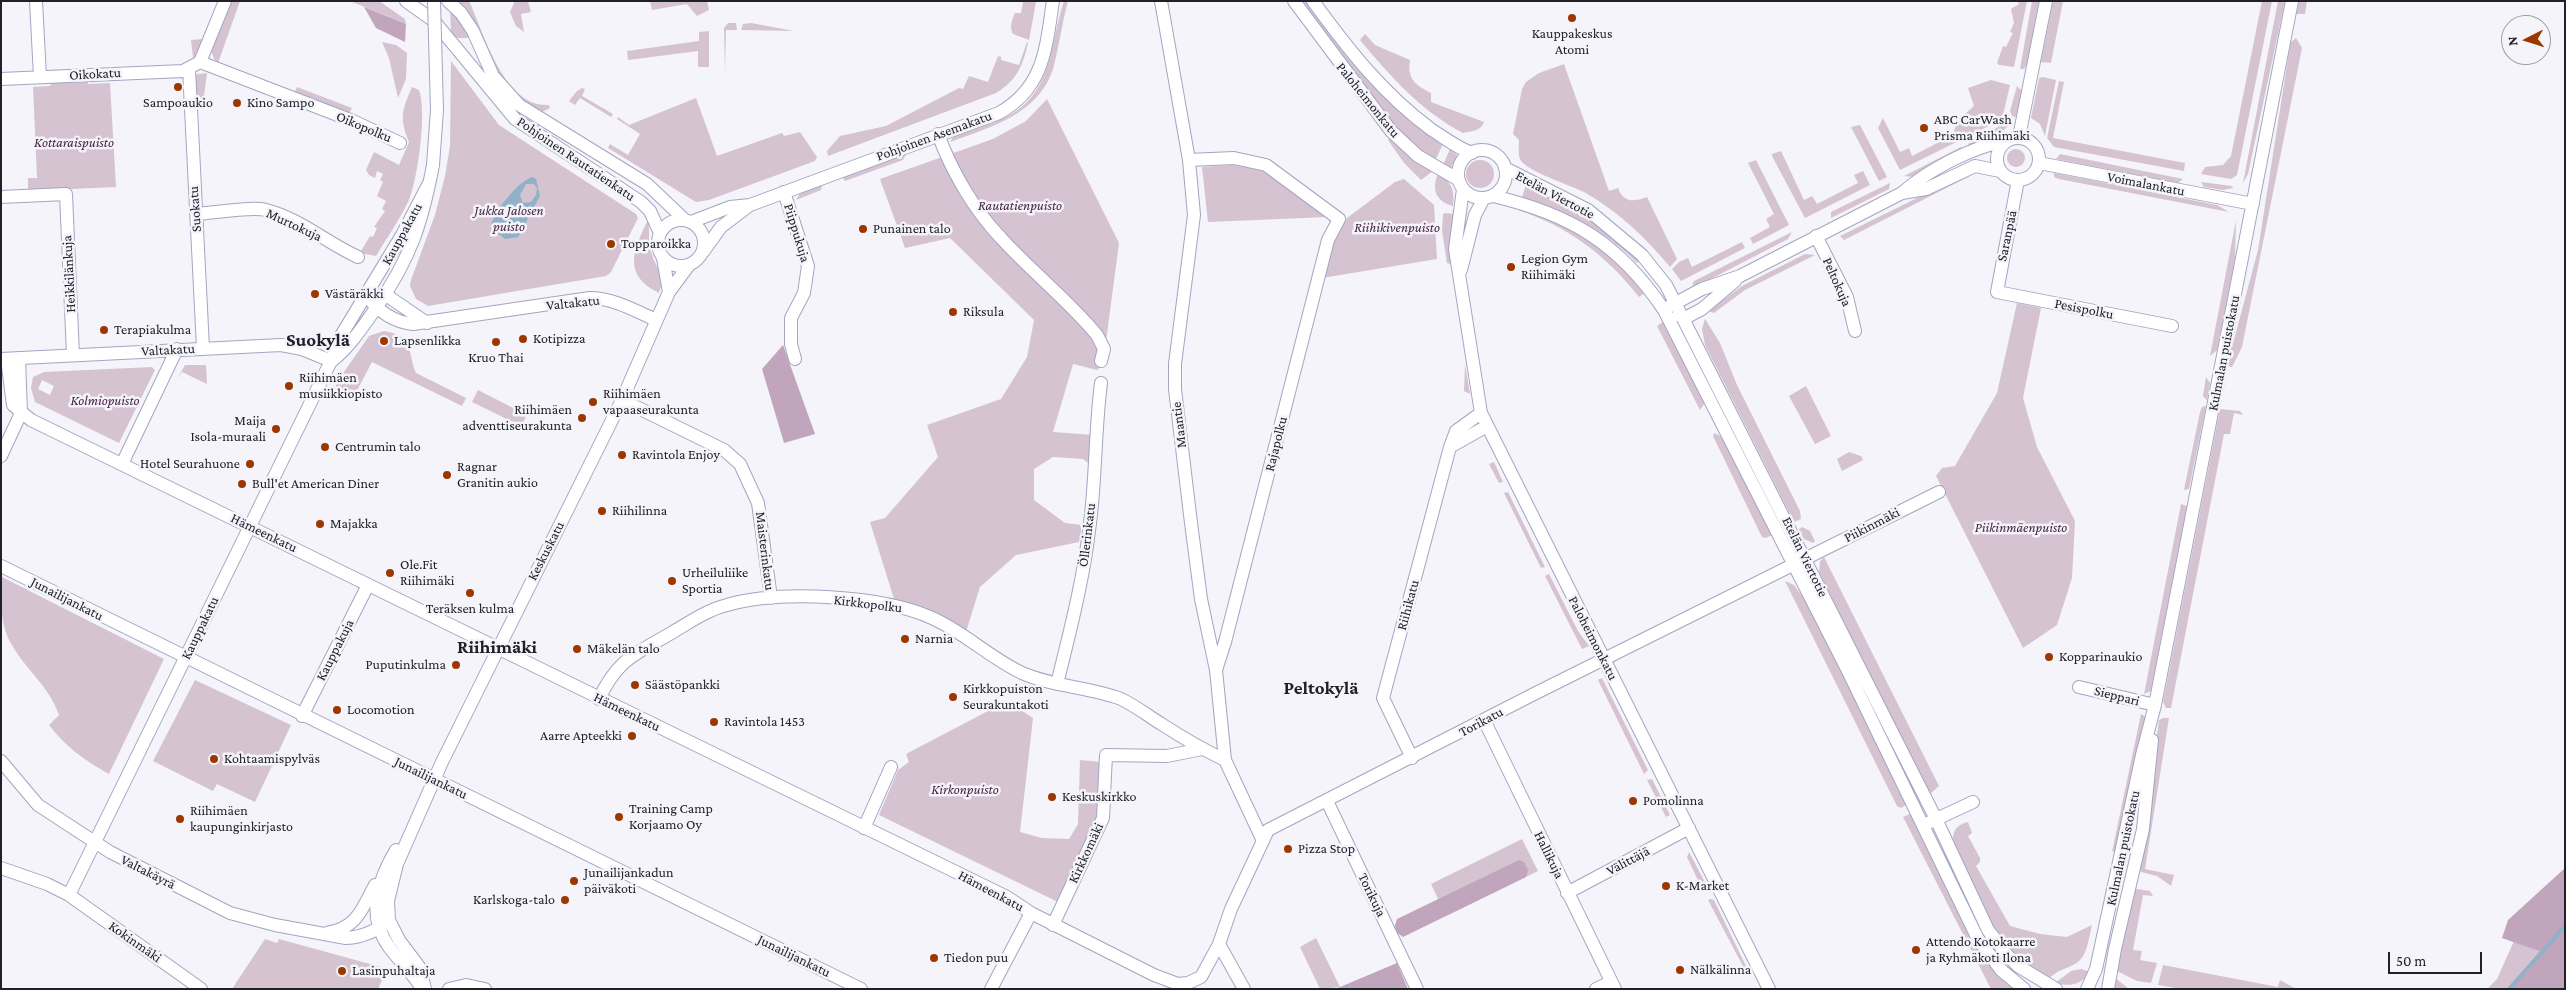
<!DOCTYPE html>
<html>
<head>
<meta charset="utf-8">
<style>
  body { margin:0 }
  #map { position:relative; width:2566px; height:990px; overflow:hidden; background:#f4f4fa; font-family:"Crimson Pro",serif }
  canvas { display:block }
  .frame { position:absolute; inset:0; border:2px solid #20202b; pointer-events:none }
  .north { position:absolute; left:2501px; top:15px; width:50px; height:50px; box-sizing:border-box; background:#f4f4fa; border:1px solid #9f9fa7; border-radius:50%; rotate:265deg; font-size:14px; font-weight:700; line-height:20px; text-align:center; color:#20202b }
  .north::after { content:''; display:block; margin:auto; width:18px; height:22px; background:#9b3800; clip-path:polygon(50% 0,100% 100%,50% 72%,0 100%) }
  .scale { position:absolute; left:2388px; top:952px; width:94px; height:22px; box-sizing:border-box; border:2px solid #20202b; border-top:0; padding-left:6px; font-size:15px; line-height:18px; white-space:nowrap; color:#20202b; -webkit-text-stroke:4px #f4f4fa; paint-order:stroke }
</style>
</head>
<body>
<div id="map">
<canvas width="2566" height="990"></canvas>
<div class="frame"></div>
<div class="north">N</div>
<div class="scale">50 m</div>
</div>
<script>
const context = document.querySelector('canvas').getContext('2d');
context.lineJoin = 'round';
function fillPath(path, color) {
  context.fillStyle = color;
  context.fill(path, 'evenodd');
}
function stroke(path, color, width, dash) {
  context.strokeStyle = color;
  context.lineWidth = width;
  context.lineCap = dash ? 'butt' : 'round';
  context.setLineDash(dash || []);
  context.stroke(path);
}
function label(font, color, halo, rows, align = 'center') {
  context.font = font + ' "Crimson Pro",serif';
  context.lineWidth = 5;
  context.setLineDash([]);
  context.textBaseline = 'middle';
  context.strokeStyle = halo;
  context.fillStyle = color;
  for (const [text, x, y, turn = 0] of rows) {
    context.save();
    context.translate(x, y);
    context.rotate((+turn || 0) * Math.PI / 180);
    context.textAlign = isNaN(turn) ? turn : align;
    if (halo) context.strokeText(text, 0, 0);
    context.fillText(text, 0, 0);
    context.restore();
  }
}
fillPath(new Path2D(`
  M230,1H240L218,63L214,59L211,50Z
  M350,1H379L405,19L406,24Z
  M455,1H469C484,33 504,108 549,105L550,108L540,113L508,89Z
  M515,1H528L531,12L521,14L524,32L516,26L510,12Z
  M650,1H707L709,10L697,16L687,4L652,10Z
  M1015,1L1036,2L1029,40L1013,34C1009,26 1012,20 1015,13H1021L1023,2Z
  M1064,1H1068C1062,23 1059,47 1053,69C1038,115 990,127 950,142L953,137C971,128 992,125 1010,115C1053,91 1050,42 1064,1Z
  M1299,1H1308L1368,81L1399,111L1443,144L1435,161L1412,145L1394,128Z
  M2018,1H2027L2014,67L1999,65L1997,63L2003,46L2006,47L2013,33L2010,32L2014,23L2011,9L2019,4Z
  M2032,1H2039L2027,64L2024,69H2020Z
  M2053,1H2063L2051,63L2041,62Z
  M2262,1H2272L2237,175L2231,179L2201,174L2205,167L2223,165L2231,156Z
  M2278,1H2285L2248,174L2243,183Z
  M2299,1H2307L2305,14H2296Z
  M450,7L470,36L468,38H458L451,34Z
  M728,23H736L737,30H726L725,73L724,28Z
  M751,23L794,31L741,30L743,24Z
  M709,31V67H698V51L628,60L627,51L699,41V32Z
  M1365,34L1375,45L1410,60C1407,79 1415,85 1431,93V102L1484,122C1481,131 1472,131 1463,133C1421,111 1390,76 1360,40Z
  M2296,38L2302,48L2242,347L2232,367L2227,366L2258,250L2289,52L2291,42Z
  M203,39L198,53L193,58L191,40Z
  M382,42L396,45L407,53L406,79L398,98L389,58Z
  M1027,42L1028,43C1023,66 1016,81 996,93L828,156L827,151L840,136L886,126L959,88L963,89L969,76L988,82L998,56L1001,57V60L1019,65Z
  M451,61L499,125L636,214L638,218L611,272L606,276L428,306L416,299L410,286L411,280L435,215L445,176L450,146Z
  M1564,64L1609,191L1618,188C1624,203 1633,202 1647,197L1677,259L1670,267C1646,238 1618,211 1584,192C1570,185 1532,173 1522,162C1517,156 1519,148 1519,140L1513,134L1522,89L1526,82L1539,73Z
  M207,73L203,104L197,106L195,77L197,74Z
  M2043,77L2056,80L2045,136L2040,124L2031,118L2039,78Z
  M87,80L88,84L110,83L116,187L28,191V178H37L33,87L50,86L53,81Z
  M1991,80L2010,85L2003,115L1989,126L1900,170L1878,128L1883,118L1900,152L1909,148L1912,156L1953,135L1957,121L1974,106L1968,88Z
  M2059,81L2064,82L2053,138L2185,163L2184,171L2054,147L2047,138Z
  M2017,86L2022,91L2016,117L2012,116L2010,111Z
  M297,87L352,108L349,114L294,93Z
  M412,87L419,90C427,111 418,178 409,200C400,219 387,238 376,256L360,253L370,236L373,237L377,228L374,227L385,211L382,209L386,201L377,196L383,182L380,180L383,174L377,171L375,178L369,175L366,170L374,152L399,165L409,142C399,118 402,110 412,87Z
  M582,88L585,89L582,96L613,114L611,117L580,98L575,105L569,101L577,91Z
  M696,98L717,156L782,133L784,136L800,132L817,157L815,161L709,200L696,202L608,148L610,144L628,155L640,134L617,119L618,117L629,125Z
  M1047,99L1119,243L1103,364L1097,370L1073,364L1053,432L1093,435L1091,465L1083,459L1053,457L1034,469V500L1065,523L1082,525L1079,542L1016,555L980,587L966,632L929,610L894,599L870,522L885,518L938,457L927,425L1001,399L1027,357L1034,320L950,238L905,248L880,179L993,139L1026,121Z
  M2007,122L2012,123L1999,134L1971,149L1968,144Z
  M1860,125L1887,177L1879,181L1851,127Z
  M1390,138L1413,158L1433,171L1421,180L1404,163L1388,140Z
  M1961,147L1964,152L1914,177L1904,176Z
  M2007 158a9 9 0 1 1 18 0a9 9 0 1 1-18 0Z
  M1450,149L1457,155L1450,169L1443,165Z
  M1781,151L1804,200L1812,196L1817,204L1858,183L1854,175L1863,171L1870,185L1805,218L1772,156V154Z
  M906,154L903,160L845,181L842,177Z
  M2060,154L2183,179L2178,183L2056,159Z
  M1756,160L1789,225L1753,244L1750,238L1770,227L1766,219L1774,214L1748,163Z
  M1466 174a14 14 0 1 1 28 0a14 14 0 1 1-28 0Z
  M1232,165L1261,170L1328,217L1208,222L1202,167Z
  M1972,171L1970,176L1844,240L1840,236Z
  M2054,173L2217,205L2229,212L2059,179L2054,177Z
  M1438,174C1452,182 1455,190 1453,206C1436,202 1431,189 1438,174Z
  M1404,179L1434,205L1437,259L1322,278L1335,232L1347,218L1395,182Z
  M2201,182L2232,186L2233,188L2223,190L2204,187Z
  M1890,183L1889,189L1831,218V212Z
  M822,185L821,190L796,200L800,193Z
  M1526,185L1591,218L1640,260L1637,263C1604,229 1566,213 1522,197Z
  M1519,206L1571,228L1617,261L1645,293L1639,297C1606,255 1569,227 1518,210Z
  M1446,213L1453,214L1450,264L1447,263L1442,231L1443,214Z
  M648,220C650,229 648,238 650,248C653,265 667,274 659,293C622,275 633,250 648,220Z
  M2236,220L2235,259L2217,350L2210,356Z
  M1792,232L1788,239L1701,284L1692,285L1694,281Z
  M1742,242L1745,248L1681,281L1672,269L1679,262L1688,258L1692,267Z
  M1805,254L1815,255L1745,290L1714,313L1708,311L1742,286Z
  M2017,303L2041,308L2023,398L2037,447L2075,521L2072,578L2057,625L2023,648L1936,476L1942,468L1955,466L1997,393Z
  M1705,319L1720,343L1737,385L1800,511L1801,519L1794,522L1705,345L1702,329Z
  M1664,321L1703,399L1704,404L1700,410L1657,326Z
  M384,331C415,336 407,352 416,373L466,398L462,406L372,362L353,398L346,399L334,393L337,382L369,336Z
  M1465,364L1470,394L1464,391Z
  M185,365H206L207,384L182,372L177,380Z
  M152,367L155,370L119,443L35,402L31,388L33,377L44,372ZM42,380L54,386L50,395L38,389Z
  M2206,377L2210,383L2207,400L2203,396Z
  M1806,386L1831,436L1815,444L1789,396Z
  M478,390L527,415L521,426L472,402Z
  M2206,406L2189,489L2184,490L2200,412L2202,407Z
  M2220,409L2240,411L2243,415L2234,413L2230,434H2224L2171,708H2166L2163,702Z
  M1714,433L1723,437L1772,535L1766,538L1762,537L1713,436Z
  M1849,452L1861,456L1863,460L1842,471L1837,459Z
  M1494,462L1503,482L1499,483L1489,464Z
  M1508,492L1543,563L1545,567L1541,568L1504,493Z
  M2181,504L2187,506L2151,691L2144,694Z
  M1802,527L1810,531L1815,541L1813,543L1804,539L1798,530Z
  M1824,557L1939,786L1930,794L1819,572L1820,561Z
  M1549,574L1578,631L1589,646L1582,649L1545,576Z
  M2,577L164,659L109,774C83,759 68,749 49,725L59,715C49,686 26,670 12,645C0,626 0,599 2,577Z
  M1785,581L1794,585L1805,600L1907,802L1906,805L1901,808L1897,806Z
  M1602,678L1648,770L1644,774L1598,680Z
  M195,680L291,725L255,802L217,784L213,791L153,761Z
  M1007,701L1033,718L1020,832L1042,838L1069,839L1078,824L1080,760L1101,762L1099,817L1058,902L879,815L898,770L909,762L906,754Z
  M2141,714L2146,717L2117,850L2112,852Z
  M2163,718H2169L2145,869L2174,875L2171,886L2157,876L2141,872L2139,867L2159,720Z
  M1652,779L1670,815L1666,817L1647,780Z
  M1912,813L1976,943L2000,978L2014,989H1991L1903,817Z
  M1968,822L1972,833L1968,836L1980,858V862L1976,866L2010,926L2040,934L2067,937L2092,925C2089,936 2088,950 2081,959C2074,968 2057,968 2048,980L2019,961L1992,928L1954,846C1951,833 1955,825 1968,822Z
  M1522,839L1538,871L1446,916L1431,884Z
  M1689,852L1707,886L1706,890L1703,891L1687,857Z
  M2137,889L2150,891L2153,896L2143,895L2133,950L2142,951L2140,960L2157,963L2151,983L2137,981L2115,970L2134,890Z
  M1711,899L1714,900L1747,968L1745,970L1708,900Z
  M1316,938L1340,987L1320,989L1300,947Z
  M265,939L277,943L279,939L381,967L385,974L378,989H232Z
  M2514,941L2542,952L2509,989H2487L2497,979Z
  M2163,965L2278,987L2280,980L2296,989H2182L2158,985Z
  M2081,969L2090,972C2082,985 2069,987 2055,983L2071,971Z
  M2114,977L2129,989H2115Z`), '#d5c3d2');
fillPath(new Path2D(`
  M364,7L406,24L405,42L376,28Z
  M783,345L815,434L784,443L762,369Z
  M1519,860L1524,862L1528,870L1526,877L1403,937L1396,932L1395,925L1397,919Z
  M2565,868V989H2509L2542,952L2502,938L2508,920Z
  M1397,963L1408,989H1335L1340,987Z`), '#c1a5bc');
fillPath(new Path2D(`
  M533,177L536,179L540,196L518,237L505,239L491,228C490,215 520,179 533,177ZM526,184H534L537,188L536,195L531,202L523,203L520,195Z`), '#91b1c6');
stroke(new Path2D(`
  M2509,989L2565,926`), '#91b1c6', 4);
const minor = new Path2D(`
  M36,1L40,77
  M406,1L434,21L515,119L641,202L650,211L660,233
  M448,1L461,13L473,31L493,76L519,105L647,184L685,220
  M1161,1L1189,160L1194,215L1175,364V389L1191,523L1201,599L1216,670L1225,760L1263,841
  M1294,1L1391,131L1418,156L1459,180
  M1313,1C1348,49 1383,94 1432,130C1445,138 1457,148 1472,153
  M200,62L225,1
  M189,69L203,348
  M1,79L183,71L200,62L353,121L400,143
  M938,134C951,170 974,210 1001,238C1032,272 1068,300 1097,335L1104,349L1101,361
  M2019,137L2046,1
  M1997 159a21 21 0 1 1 42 0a21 21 0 1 1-42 0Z
  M1458 174a24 24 0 1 1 48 0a24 24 0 1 1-48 0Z
  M1189,160L1234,158L1266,165L1339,219L1328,240L1225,642L1216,670
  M2039,163L2253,204
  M1505,168L1588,210L1642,255L1666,285L1936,819L1988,930L2007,955L2018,966L2056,989
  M2018,180L1997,292L2172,326
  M1463,189L1455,249L1481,413L1769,989
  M784,192L808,266L804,293L791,318V344L795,359
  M1902,193L1926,189L1975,166L2000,171
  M1493,196C1570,214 1619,243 1664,310L1847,669L1978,939L2001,970L2024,989
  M1,197L66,194L73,355
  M196,214C213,213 252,206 266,210C299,218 327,243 358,257
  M658 243a23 23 0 1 1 46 0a23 23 0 1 1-46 0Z
  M691,222L730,207L750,205L999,113C1044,88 1046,48 1053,1
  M1816,236L1847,297L1855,331
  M703,252L721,227L750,205
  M663,258L669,292
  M1461,270L1475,215L1484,198
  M366,295C378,311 393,322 413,324L590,298C613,298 634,310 656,320
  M379,295H386L427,323
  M1670,306L1702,289L1740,276L1902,193C1928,170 1972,147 2005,141
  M1678,315L1685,318L1702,309L1735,281
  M1,359L281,345L302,349L331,361
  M7,359L13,405L31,420L1007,897L1031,913L1154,975L1178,984L1188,983L1201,977L1219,944L1231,909L1268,830L1536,693L1939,492
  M332,361C351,345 362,328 376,308C410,259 422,224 433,165
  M622,400L724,450L740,464L758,503L771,598
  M1450,447L1487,426
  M1,456L21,413L19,358
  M122,464L177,349
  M1,566L861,989
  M1057,684C1070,631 1084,578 1090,523C1096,476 1095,429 1101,383
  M2079,687L2155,705
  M599,699C618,658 636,654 673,632C690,622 707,610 727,605C780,590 881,595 932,618C964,632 990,658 1022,673C1054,687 1089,687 1121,699C1136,706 1148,716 1163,725C1183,738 1204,750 1225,760
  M302,716L368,585
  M1484,720L1615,989
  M1412,758L1383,698L1450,447L1456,431L1481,413
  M1,761L38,805L110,852L230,913L275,925L346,938C362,937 377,931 389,920
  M1327,801L1417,989
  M1930,822L1973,802
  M864,828L891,767
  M396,850C378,880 366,915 389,947C399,961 413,973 422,989
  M1,868L47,884L69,895L201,989
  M1567,893L1689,828
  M69,895L331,361L339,339L402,235L428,185
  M1053,925L1103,818L1106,755L1167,756L1202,749
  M327,933C357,928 362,909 375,885
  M1219,944L1244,989
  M425,989L420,968L399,940L389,920L388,901L397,864L442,762L622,400L669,292L689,265
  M449,989L466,985L485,989
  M991,989L1031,913
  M1596,989L1611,982
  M2087,989L2096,969L2142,755L2155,705L2292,1
  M2108,989L2115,949L2143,829L2152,740`);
stroke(minor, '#a3a5c2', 14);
stroke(minor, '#fff', 12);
const minorBridge = new Path2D(`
  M433,165L437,110L434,1`);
stroke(minorBridge, '#a3a5c2', 14, []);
stroke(minorBridge, '#fff', 12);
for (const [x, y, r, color] of [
  [1572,18,5,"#9b3800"],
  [178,87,5,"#9b3800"],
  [237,103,5,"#9b3800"],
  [1924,128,5,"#9b3800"],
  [863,229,5,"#9b3800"],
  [611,244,5,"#9b3800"],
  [1511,267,5,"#9b3800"],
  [315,294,5,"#9b3800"],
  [953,312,5,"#9b3800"],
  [104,330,5,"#9b3800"],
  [523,339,5,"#9b3800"],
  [384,341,5,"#9b3800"],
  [496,342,5,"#9b3800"],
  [289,386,5,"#9b3800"],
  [593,402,5,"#9b3800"],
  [582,418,5,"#9b3800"],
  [276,429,5,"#9b3800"],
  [325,447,5,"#9b3800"],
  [622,455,5,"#9b3800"],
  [250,464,5,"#9b3800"],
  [447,475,5,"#9b3800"],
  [242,484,5,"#9b3800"],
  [602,511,5,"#9b3800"],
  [320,524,5,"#9b3800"],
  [390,573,5,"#9b3800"],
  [672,581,5,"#9b3800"],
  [470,593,5,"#9b3800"],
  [905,639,5,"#9b3800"],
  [577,649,5,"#9b3800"],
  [2049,657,5,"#9b3800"],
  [456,665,5,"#9b3800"],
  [635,685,5,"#9b3800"],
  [953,697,5,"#9b3800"],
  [337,710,5,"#9b3800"],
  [714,722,5,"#9b3800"],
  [632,736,5,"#9b3800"],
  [214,759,5,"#9b3800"],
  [1052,797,5,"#9b3800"],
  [1633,801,5,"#9b3800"],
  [619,817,5,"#9b3800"],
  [180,819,5,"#9b3800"],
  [1288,849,5,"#9b3800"],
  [574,881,5,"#9b3800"],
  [1666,886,5,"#9b3800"],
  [565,900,5,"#9b3800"],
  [1916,950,5,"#9b3800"],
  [934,958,5,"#9b3800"],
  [1680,970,5,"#9b3800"],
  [342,971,5,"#9b3800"]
]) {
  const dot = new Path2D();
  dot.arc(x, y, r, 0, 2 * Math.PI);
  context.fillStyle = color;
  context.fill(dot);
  stroke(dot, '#f4f4fa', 2);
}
label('14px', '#20202b', '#f4f4fa', [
  ["Kauppakeskus",1572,34,"center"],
  ["Atomi",1572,50,"center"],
  ["Sampoaukio",178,103,"center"],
  ["Kino Sampo",247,103],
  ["ABC CarWash",1934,120],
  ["Prisma Riihimäki",1934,136],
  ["Punainen talo",873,229],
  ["Topparoikka",621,244],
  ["Legion Gym",1521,259],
  ["Riihimäki",1521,275],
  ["Västäräkki",325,294],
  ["Riksula",963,312],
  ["Terapiakulma",114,330],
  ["Kotipizza",533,339],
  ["Lapsenlikka",394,341],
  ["Kruo Thai",496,358,"center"],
  ["Riihimäen",299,378],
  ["musiikkiopisto",299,394],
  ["Riihimäen",603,394],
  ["vapaaseurakunta",603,410],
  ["Riihimäen",572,410,"right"],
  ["adventtiseurakunta",572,426,"right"],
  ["Maija",266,421,"right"],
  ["Isola-muraali",266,437,"right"],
  ["Centrumin talo",335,447],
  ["Ravintola Enjoy",632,455],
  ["Hotel Seurahuone",240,464,"right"],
  ["Ragnar",457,467],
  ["Granitin aukio",457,483],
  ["Bull'et American Diner",252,484],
  ["Riihilinna",612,511],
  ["Majakka",330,524],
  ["Ole.Fit",400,565],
  ["Riihimäki",400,581],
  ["Urheiluliike",682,573],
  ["Sportia",682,589],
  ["Teräksen kulma",470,609,"center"],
  ["Narnia",915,639],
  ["Mäkelän talo",587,649],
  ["Kopparinaukio",2059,657],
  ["Puputinkulma",446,665,"right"],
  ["Säästöpankki",645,685],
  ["Kirkkopuiston",963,689],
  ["Seurakuntakoti",963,705],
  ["Locomotion",347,710],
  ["Ravintola 1453",724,722],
  ["Aarre Apteekki",622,736,"right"],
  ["Kohtaamispylväs",224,759],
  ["Keskuskirkko",1062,797],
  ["Pomolinna",1643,801],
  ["Training Camp",629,809],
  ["Korjaamo Oy",629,825],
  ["Riihimäen",190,811],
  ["kaupunginkirjasto",190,827],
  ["Pizza Stop",1298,849],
  ["Junailijankadun",584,873],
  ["päiväkoti",584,889],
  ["K-Market",1676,886],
  ["Karlskoga-talo",555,900,"right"],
  ["Attendo Kotokaarre",1926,942],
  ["ja Ryhmäkoti Ilona",1926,958],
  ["Tiedon puu",944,958],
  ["Nälkälinna",1690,970],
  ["Lasinpuhaltaja",352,971]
], 'left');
label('14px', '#20202b', '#f4f4fa', [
  ["Oikokatu",95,74,-3],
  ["Paloheimonkatu",1368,100,51],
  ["Oikopolku",364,127,23],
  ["Pohjoinen Asemakatu",934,136,-20],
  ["Pohjoinen Rautatienkatu",576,159,34],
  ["Voimalankatu",2146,184,11],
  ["Etelän Viertotie",1555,195,28],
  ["Suokatu",195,209,-94],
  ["Murtokuja",294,225,25],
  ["Piippukuja",797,233,73],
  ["Kauppakatu",402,234,-61],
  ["Saranpää",2007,236,-78],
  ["Heikkilänkuja",69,274,-93],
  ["Peltokuja",1837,282,66],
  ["Valtakatu",573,303,-6],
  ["Pesispolku",2084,309,11],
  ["Valtakatu",168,350,-3],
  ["Kulmalan puistokatu",2224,353,-79],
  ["Maantie",1179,425,-97],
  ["Rajapolku",1276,444,-76],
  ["Piikinmäki",1872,525,-27],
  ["Hämeenkatu",264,533,26],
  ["Öllerinkatu",1087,535,-83],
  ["Keskuskatu",546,551,-63],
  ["Maisterinkatu",765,551,83],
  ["Etelän Viertotie",1805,557,64],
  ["Junailijankatu",67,599,27],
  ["Kirkkopolku",868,604,7],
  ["Riihikatu",1408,605,-75],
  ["Kauppakatu",200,628,-64],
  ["Paloheimonkatu",1593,638,63],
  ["Kauppakuja",335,650,-63],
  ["Sieppari",2117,696,14],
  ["Hämeenkatu",627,712,26],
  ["Torikatu",1481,722,-28],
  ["Junailijankatu",431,778,26],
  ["Kulmalan puistokatu",2123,848,-78],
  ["Kirkkomäki",1086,853,-65],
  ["Hallikuja",1549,855,64],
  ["Välittäjä",1628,861,-28],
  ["Valtakäyrä",148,872,27],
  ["Hämeenkatu",991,891,28],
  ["Torikuja",1372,895,64],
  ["Kokinmäki",135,942,35],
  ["Junailijankatu",794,956,26]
]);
label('italic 14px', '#462142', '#f4f4fa', [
  ["Kottaraispuisto",74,143],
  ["Rautatienpuisto",1020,206],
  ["Jukka Jalosen",509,211],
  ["puisto",509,227],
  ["Riihikivenpuisto",1397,228],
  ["Kolmiopuisto",105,401],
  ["Piikinmäenpuisto",2021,528],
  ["Kirkonpuisto",965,790]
]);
label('bold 19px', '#20202b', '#f4f4fa', [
  ["Suokylä",318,340],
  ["Riihimäki",497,647],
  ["Peltokylä",1321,688]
]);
</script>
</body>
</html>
